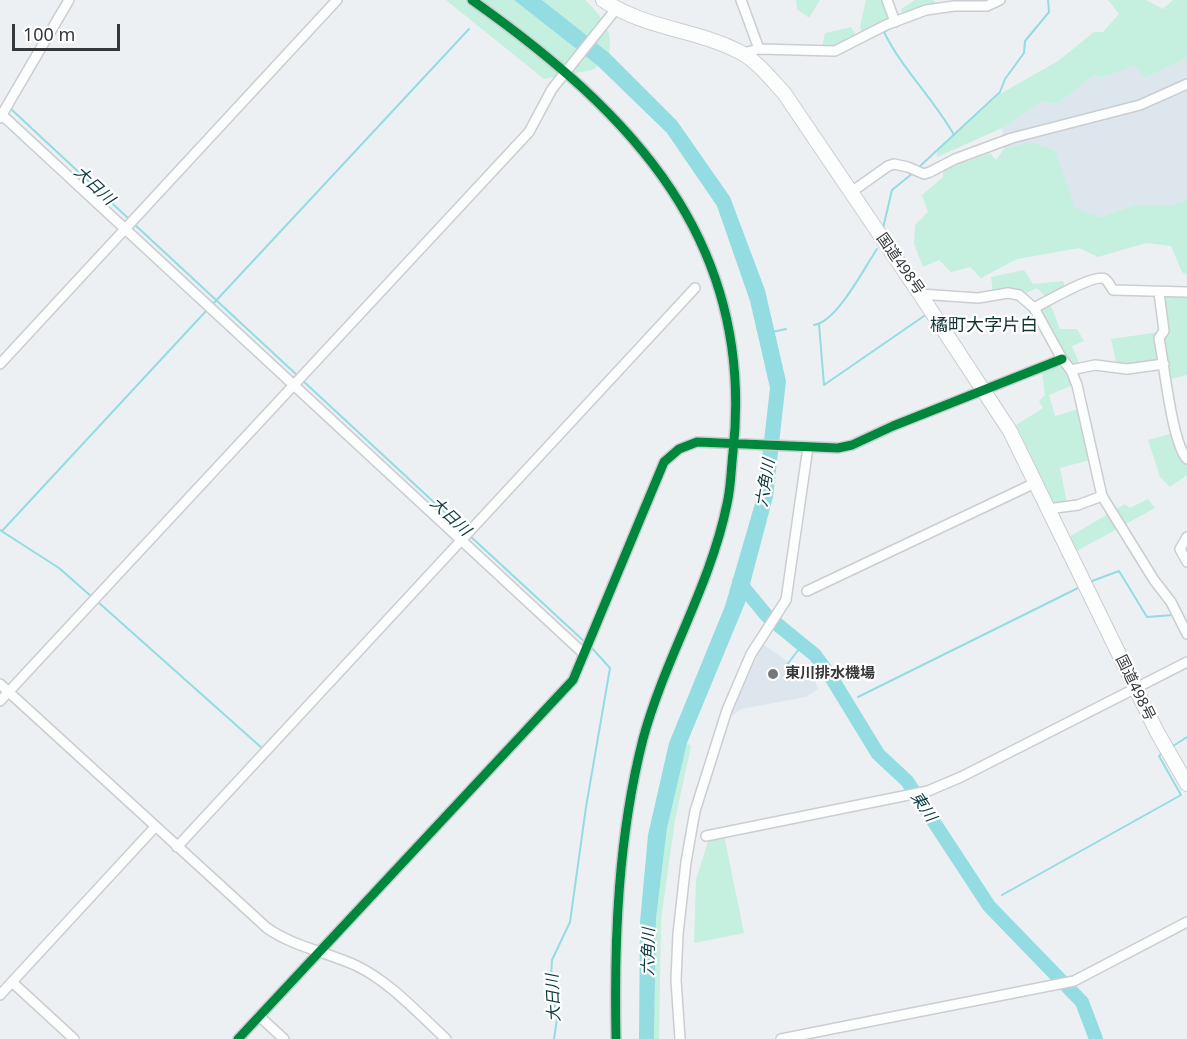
<!DOCTYPE html>
<html>
<head>
<meta charset="utf-8">
<style>
  body { margin:0 }
  #map { position:relative; width:1187px; height:1039px; overflow:hidden; background:#edf0f3; font-family:"Noto Sans",sans-serif }
  canvas { display:block }
  .scale { position:absolute; left:12px; top:24px; width:108px; height:27px; box-sizing:border-box; border:3px solid #353739; border-top:0; padding-left:8px; font-size:18px; line-height:21px; white-space:nowrap; color:#353739; -webkit-text-stroke:4px #fff; paint-order:stroke }
</style>
</head>
<body>
<div id="map">
<canvas width="1187" height="1039"></canvas>
<div class="scale">100 m</div>
</div>
<script>
const context = document.querySelector('canvas').getContext('2d');
context.lineJoin = 'round';
function fillPath(path, color) {
  context.fillStyle = color;
  context.fill(path, 'evenodd');
}
function stroke(path, color, width, dash) {
  context.strokeStyle = color;
  context.lineWidth = width;
  context.lineCap = dash ? 'butt' : 'round';
  context.setLineDash(dash || []);
  context.stroke(path);
}
function label(font, color, halo, rows, align = 'center') {
  context.font = font + ' "Noto Sans","Noto Sans JP",sans-serif';
  context.lineWidth = 4.5;
  context.setLineDash([]);
  context.textBaseline = 'middle';
  context.strokeStyle = halo;
  context.fillStyle = color;
  for (const [text, x, y, turn = 0] of rows) {
    context.save();
    context.translate(x, y);
    context.rotate((+turn || 0) * Math.PI / 180);
    context.textAlign = isNaN(turn) ? turn : align;
    if (halo) context.strokeText(text, 0, 0);
    context.fillText(text, 0, 0);
    context.restore();
  }
}
fillPath(new Path2D(`
  M1187,58V200L1172,205H1134L1101,217L1074,208L1055,150L1030,142L1004,149L1002,128L1042,101L1057,104L1093,76L1103,77L1135,64L1145,78Z
  M763,644L815,681L818,689L806,697L741,709L728,719Z`), '#dde5ed');
fillPath(new Path2D(`
  M446,0H514L598,66L592,70L544,79Z
  M542,0H585C599,13 615,31 609,53Z
  M796,0H820L809,18L797,9Z
  M866,0H881L890,19L863,36L860,27Z
  M915,0H934L935,3L903,16L901,9Z
  M1108,0H1146L1163,9L1173,0H1187V58L1145,78L1135,65L1103,77L1093,76L1057,104L1042,101L1002,128L937,157V150L1000,94L1058,61L1094,32H1103L1119,14Z
  M851,27L857,37L838,47L822,48L825,33Z
  M1030,142L1055,150L1075,208L1101,217L1134,205H1172L1187,200V275L1182,272L1171,246L1146,243L1098,257L1079,248L1017,259L981,278L970,267L951,272L939,260L923,267L914,244L915,225L928,212L922,195L943,177V171C959,162 973,160 990,153L996,160L1004,149Z
  M1024,270L1033,284L1063,281L1066,290L1048,299L1037,288L1024,294L993,292L991,277Z
  M1161,295H1187V375L1170,379L1165,362L1117,366L1111,339L1167,331Z
  M1051,306L1060,329H1077L1084,341L1072,346L1080,365L1073,366L1040,309Z
  M1054,367H1066L1073,385L1049,395L1055,416L1079,409L1090,460L1060,468L1067,503L1055,505L1016,425L1043,408L1039,401L1045,395L1042,373Z
  M1173,433L1176,453L1187,464V475L1170,487L1160,477L1148,440Z
  M1148,499L1155,508L1077,551L1069,537L1125,504L1130,508Z
  M687,743L691,746L675,820L661,920L659,1039H654L656,919L667,828Z
  M724,835L744,933L694,943L696,880L709,838Z`), '#c5efde');
fillPath(new Path2D(`
  M514,0H542L609,53L677,121L730,197L765,290L786,381L773,497L745,603L687,743L667,828L656,919L654,1039H639L640,922L648,835L669,743L725,606L758,493L770,388L750,301L717,206L667,133L598,66Z`), '#93dce2');
stroke(new Path2D(`
  M893,27L884,32C902,69 933,98 954,135
  M11,109L129,219
  M919,167L1000,92L1005,79L1024,53L1025,41L1049,12L1048,0
  M133,223L298,376
  M883,228L892,190L913,173
  M212,305L469,29
  M819,324L824,385L924,316
  M814,325C837,322 864,268 877,249
  M772,332L786,329
  M302,380L465,531
  M0,530L59,568L92,597
  M2,531L206,311
  M469,535L586,643
  M1092,581L1119,571L1147,617L1173,615
  M98,602L263,749
  M786,666L802,645
  M858,697L1078,588
  M1173,746L1187,737
  M1002,895L1181,795L1159,756L1162,753
  M554,1039L557,1019L551,977L552,960L570,922L586,807L610,668L591,647`), '#93dce2', 2);
stroke(new Path2D(`
  M739,582L767,616L815,655L831,677L878,754L907,781L989,906L1082,1002L1096,1039`), '#93dce2', 14);
const minor = new Path2D(`
  M472,0C632,113 756,242 733,452C731,469 731,487 727,504C710,587 665,658 643,739C618,837 614,938 616,1039
  M741,0L759,49
  M887,0L895,22
  M743,53L759,49L835,51L886,25L926,10L954,6H987L1000,0
  M0,113L582,652
  M0,118L69,0
  M850,193L888,166L894,164L908,167L924,174L930,172L955,159L1012,138L1140,105L1187,84
  M1159,293L1164,331L1159,338C1164,364 1172,443 1187,459
  M920,294L978,298L1008,293L1019,295L1034,308L1062,359L1071,370L1077,385L1102,496L1154,580L1171,602L1187,634
  M1034,308C1046,302 1095,273 1105,279C1108,281 1111,287 1113,290L1187,292
  M0,364L337,0
  M1071,370L1095,365L1127,369L1164,364
  M1048,509L1078,505L1102,496
  M1187,537L1180,549L1187,562
  M807,591L1035,483
  M0,684L267,928C294,947 327,952 357,966C390,982 419,1014 446,1039
  M0,701L529,132L552,89L616,9
  M706,836L928,791L961,777L1187,662
  M177,847L695,288
  M12,982L74,1039
  M0,995L155,827
  M259,1016L284,1039
  M238,1039L573,680L664,462L679,449L697,442L838,448L852,445L893,426L1062,359
  M680,1039L676,980L678,934L686,862L695,811L727,710L751,654L786,600L808,447
  M781,1039L1074,981L1187,922`);
const highway = new Path2D(`
  M603,0C645,29 696,29 740,52C757,61 771,79 784,93L920,294L1010,431L1157,732L1187,784`);
stroke(minor, '#cbcdd0', 12);
stroke(highway, '#cbcdd0', 16);
stroke(minor, '#fcfdfd', 9);
stroke(highway, '#fcfdfd', 14);
stroke(new Path2D(`
  M472,0C632,113 756,242 733,452C731,469 731,487 727,504C710,587 665,658 643,739C618,837 614,938 616,1039
  M238,1039L573,680L664,462L679,449L697,442L838,448L852,445L893,426L1062,359`), '#00873e', 9);
for (const [x, y, r, color] of [
  [773,674,6,"#75787a"]
]) {
  const dot = new Path2D();
  dot.arc(x, y, r, 0, 2 * Math.PI);
  context.fillStyle = color;
  context.fill(dot);
  stroke(dot, '#fff', 2);
}
label('15px', '#353739', '#fff', [
  ["国道498号",900,264,55],
  ["国道498号",1135,688,64]
]);
label('bold 15px', '#353739', '#fff', [
  ["東川排水機場",785,674]
], 'left');
label('italic 16px', '#0a3b3f', '#fff', [
  ["大日川",94,186,43],
  ["六角川",766,483,-81],
  ["大日川",450,517,43],
  ["東川",923,807,56],
  ["六角川",649,952,-89],
  ["大日川",554,998,-93]
]);
label('18px', '#103336', '#fff', [
  ["橘町大字片白",984,326]
]);
</script>
</body>
</html>
